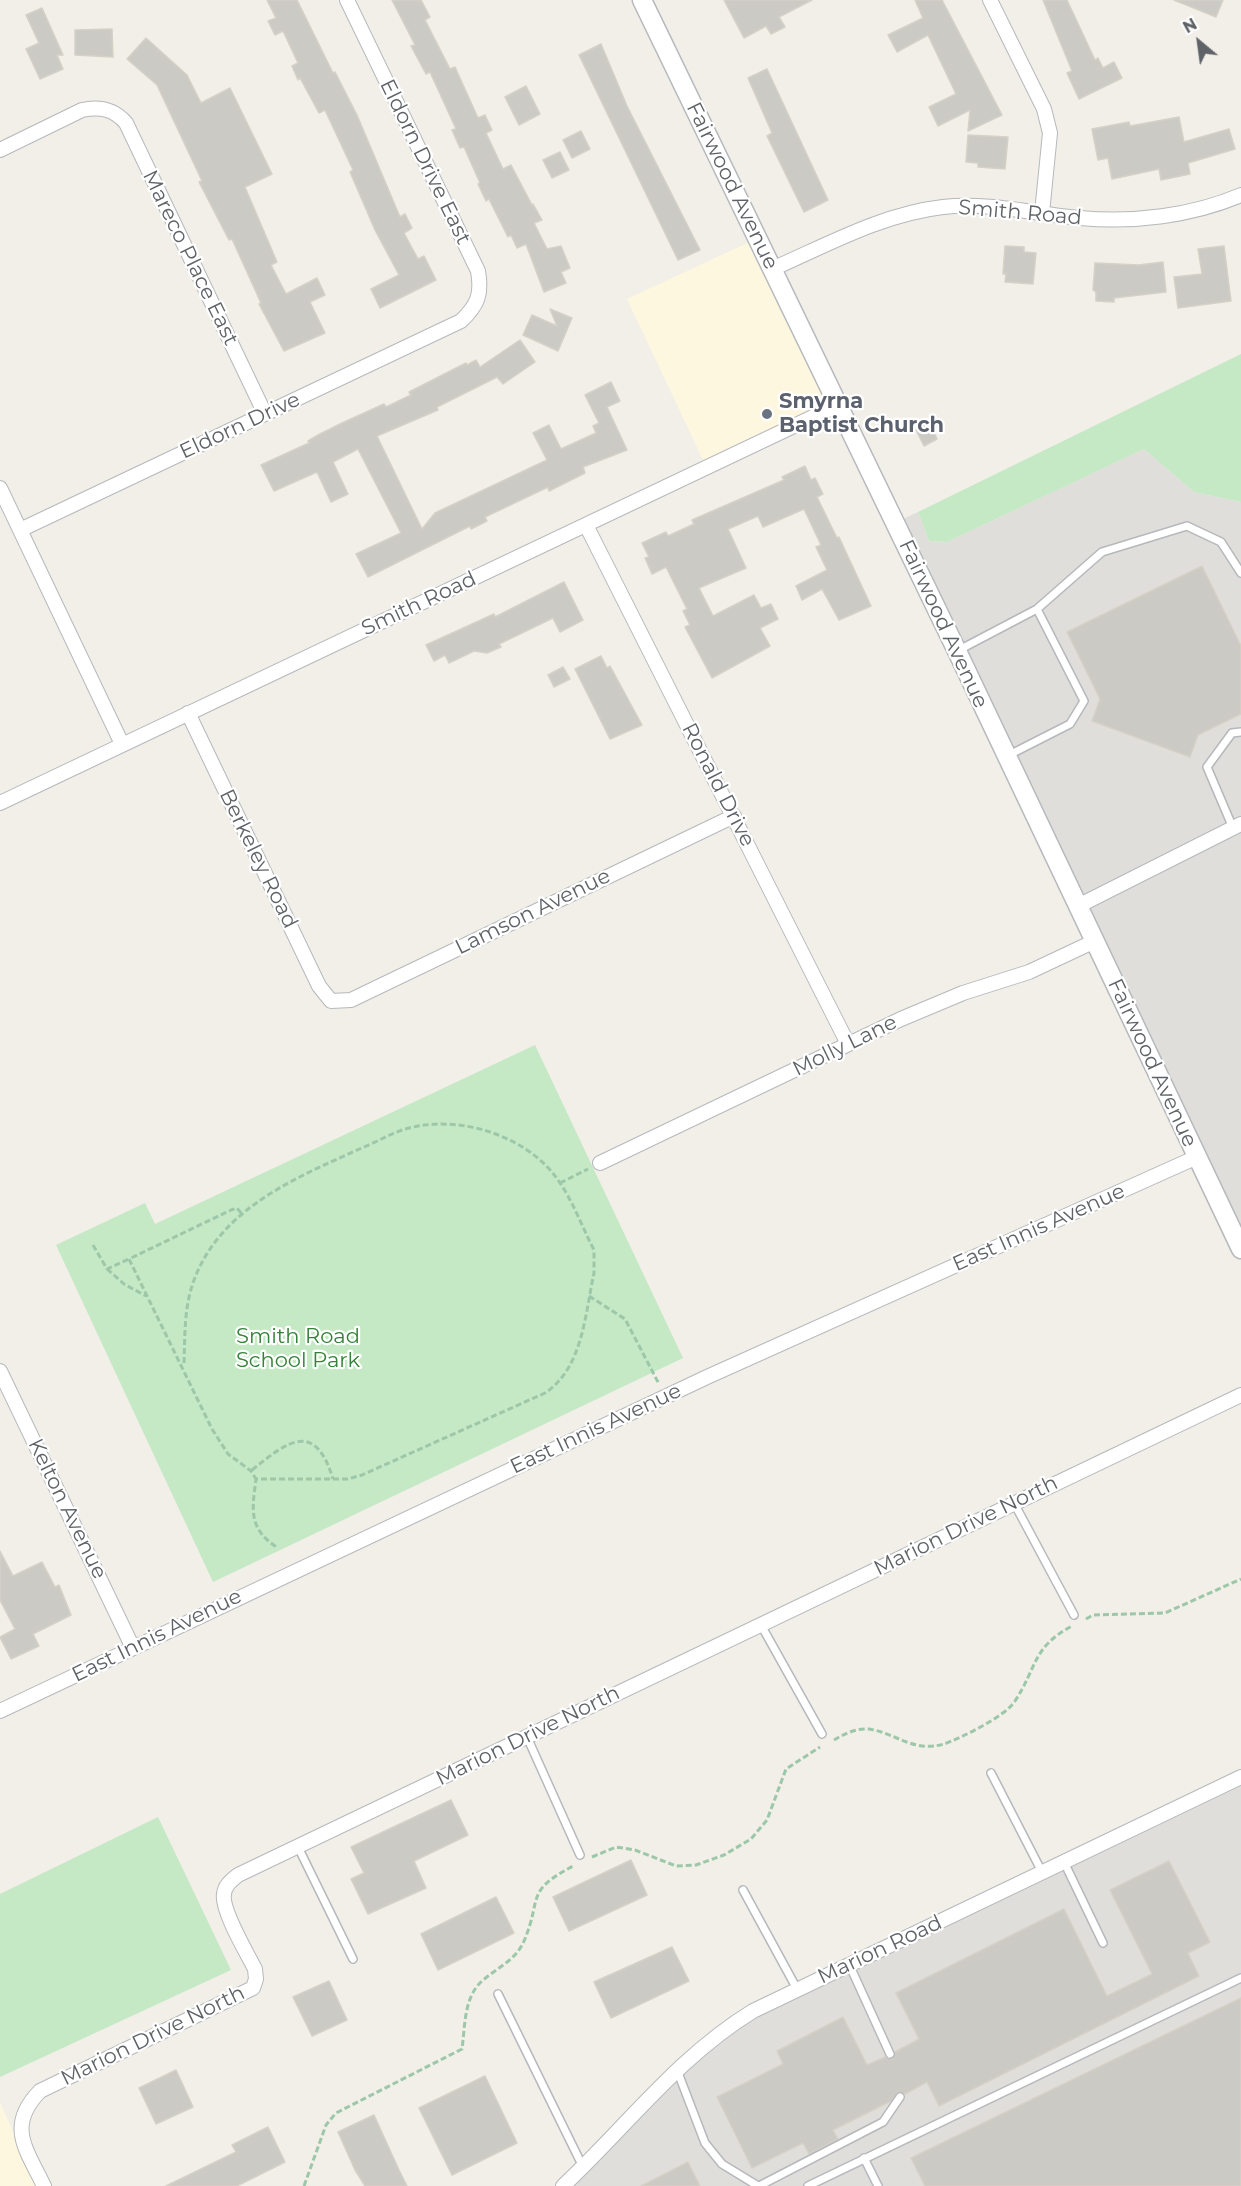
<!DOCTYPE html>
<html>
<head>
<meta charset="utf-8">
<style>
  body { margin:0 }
  #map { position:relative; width:1241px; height:2186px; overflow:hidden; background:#f1efe8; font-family:Montserrat,sans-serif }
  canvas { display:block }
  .north { position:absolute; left:1169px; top:12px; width:60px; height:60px; -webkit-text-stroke:4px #fff; paint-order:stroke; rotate:331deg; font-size:16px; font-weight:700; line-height:24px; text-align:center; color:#5f6368 }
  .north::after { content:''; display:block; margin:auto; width:21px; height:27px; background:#5f6368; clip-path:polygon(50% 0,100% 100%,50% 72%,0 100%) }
</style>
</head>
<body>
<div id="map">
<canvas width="1241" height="2186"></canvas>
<div class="north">N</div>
</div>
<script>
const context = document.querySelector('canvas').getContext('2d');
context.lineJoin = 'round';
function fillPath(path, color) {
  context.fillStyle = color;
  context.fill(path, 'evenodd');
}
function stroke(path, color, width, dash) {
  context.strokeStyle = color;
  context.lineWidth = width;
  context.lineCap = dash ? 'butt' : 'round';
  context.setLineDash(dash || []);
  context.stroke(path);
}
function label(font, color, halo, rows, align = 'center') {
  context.font = font + ' Montserrat,sans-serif';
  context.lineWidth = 4.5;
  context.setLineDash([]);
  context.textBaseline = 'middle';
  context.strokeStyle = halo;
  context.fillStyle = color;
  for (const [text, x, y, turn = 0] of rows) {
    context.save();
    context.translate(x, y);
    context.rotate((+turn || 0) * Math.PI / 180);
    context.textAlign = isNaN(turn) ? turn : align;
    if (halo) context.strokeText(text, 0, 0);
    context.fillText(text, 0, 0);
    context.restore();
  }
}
fillPath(new Path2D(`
  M756,239L833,401L704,462L627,299Z
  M0,2102L37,2186H0Z`), '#fef7e0');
fillPath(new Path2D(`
  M1144,449L1194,492L1241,502V1255L892,524L918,512L929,541L947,542Z
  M1241,1778V2186H560L732,2020Z`), '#e0deda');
fillPath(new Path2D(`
  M1241,354V502L1194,492L1144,449L947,542L929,541L918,512Z
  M535,1045L683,1358L213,1582L56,1245L145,1203L155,1224Z
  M158,1817L231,1970L0,2077V1894Z`), '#c5e8c5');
const building = new Path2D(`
  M267,0H297L333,73L335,72L357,115L400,217L405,214L412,228L404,233L418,259L424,256L436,280L380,308L371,289L399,275L375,230L350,172L353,170L325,110L319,113L300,78L298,80L292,66L298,63L283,31L275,35L268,21L276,18Z
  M392,0H421L430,17L425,20L450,69L455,67L478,118L485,115L492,130L486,133L503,169L511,165L532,205L533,204L542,220L534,223L547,249L561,246L570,268L561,272L566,283L544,292L526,244L517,248L511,235L508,237L489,199L486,201L478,184L480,183L464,147L460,148L452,130L456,129L430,72L426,74L411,46L415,45Z
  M724,0H812L779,17L785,27L771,34L766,26L744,38Z
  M915,0H942L1002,115L968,131L970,110L938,126L929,107L956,94L928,35L897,52L888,35L923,18Z
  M1043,0H1067L1095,60L1098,58L1103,68L1114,62L1122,78L1079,99L1067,73L1072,71Z
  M1174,0H1223L1216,17Z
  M42,8L63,55H57L63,69L40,79L26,49L39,43L26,15Z
  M112,29L113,57L75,55V30Z
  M146,38L187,75L201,103L230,88L272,174L245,187L277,262L271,265L286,294L317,278L325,295L310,302L325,333L284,351L259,304L261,303L232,239L229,240L199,182L202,181L157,85L127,59Z
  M601,44L627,106L700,250L678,260L579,55Z
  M767,69L828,200L804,212L767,136L772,133L748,78Z
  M526,86L540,114L519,125L505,97Z
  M1179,117L1184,142L1229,129L1235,149L1188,163L1190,174L1161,180L1159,169L1112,179L1108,158L1098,160L1092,129L1129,122L1130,126Z
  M581,131L590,149L572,158L563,140Z
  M968,135L1008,137L1005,169L978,167V163L966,162Z
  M560,152L569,170L552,178L543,160Z
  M1005,246L1024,247V252L1036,253L1033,284L1005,282L1006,274H1003Z
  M1224,246L1231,301L1178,308L1174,277L1202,274L1198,249Z
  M1163,262L1166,292L1114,298V302L1096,301V292L1093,290L1095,263L1139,265Z
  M550,309L572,318L558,351L523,335L532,315L557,326Z
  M520,340L535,362L503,384L497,377L437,407L438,410L377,436L422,529L435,513L547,460L533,433L549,425L561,449L596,433L593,426L599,423L585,395L611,382L620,401L607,407L627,450L583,467L585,473L549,491L548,487L485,517L487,521L471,529L470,526L368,577L356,554L401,533L358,449L333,462L348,494L331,502L317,472L274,491L261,465L309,443L308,441L318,435L342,423L384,404L386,407L411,395L409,392L466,363L467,365L476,360L480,367Z
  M930,423L937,439L924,446L916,430Z
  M805,466L811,480L815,478L823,494L817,497L837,538L839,537L871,606L839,620L822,589L802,600L796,586L827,570L816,547L821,545L804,509L763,527L758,516L728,529L746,568L699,588L713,616L754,595L761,608L771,604L778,619L760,628L770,646L712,678L685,627L690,625L683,611L687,609L666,567L652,574L645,558L649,557L642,543L666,532L668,536L694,524L692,520L784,480L782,477Z
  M1202,566L1241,646V714L1198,735L1190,757L1092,721L1100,699L1067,632Z
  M564,582L583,620L560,632L553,618L499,644L501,647L487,653L474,651L449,663L445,655L434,661L426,645L494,614L495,617Z
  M601,656L607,668L610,666L642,725L610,739L575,669Z
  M563,667L570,679L554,687L548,675Z
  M0,1551L13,1576L42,1562L55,1587L59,1585L71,1615L33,1634L39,1646L11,1659L0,1637L15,1629L0,1600Z
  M451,1800L468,1835L414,1861L426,1888L368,1914L351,1879L364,1873L351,1847Z
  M631,1860L647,1895L569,1931L553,1897Z
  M1169,1861L1210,1942L1188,1953L1199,1976L939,2106L927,2082L905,2094L898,2092L891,2101L833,2130L838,2139L809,2154L803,2143L752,2168L717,2097L783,2064L777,2051L843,2017L867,2065L885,2057L893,2059L895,2052L919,2039L896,1993L1064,1909L1107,1996L1152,1974L1110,1890Z
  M496,1897L514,1933L438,1970L421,1934Z
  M672,1947L689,1981L611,2018L594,1982Z
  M329,1981L347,2020L312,2036L293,1997Z
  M1241,1998V2186H925L911,2158Z
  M176,2070L193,2107L156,2124L139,2088Z
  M485,2076L517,2143L452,2175L419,2108Z
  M374,2115L399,2170L407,2186H365L355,2170L338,2132Z
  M268,2127L285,2162L237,2186H166L236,2152L232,2145Z
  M688,2162L700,2186H641Z`);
fillPath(building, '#cccac5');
stroke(building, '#d6d1c6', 1.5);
const service = new Path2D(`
  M959,650L1037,609L1102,552L1187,526L1221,542L1241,573
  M1009,755L1070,724L1084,701L1037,609
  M1233,828L1207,767L1232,733L1241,732
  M1014,1503L1074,1615
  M761,1625L822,1734
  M527,1737L580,1855
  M991,1773L1042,1872
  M298,1847L353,1959
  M1064,1862L1103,1943
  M743,1890L797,1989
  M849,1964L890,2054
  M498,1994L583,2167
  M677,2070L705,2143L722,2164L758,2186
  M864,2158L878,2186
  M759,2186L883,2122L900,2097
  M808,2186L1241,1978`);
const minor = new Path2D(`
  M990,0L1044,109L1050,133L1042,213
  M0,150L82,110C100,106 114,109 126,123L265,414
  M772,269C827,245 882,214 943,207C988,202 1035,214 1080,218C1133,223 1192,216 1241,195
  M0,488L122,744
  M586,525L848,1044
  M20,530L461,321C478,305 482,294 478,271L347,0
  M188,713L319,986L331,1001L351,1000L734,816
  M0,803L838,405
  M1078,906L1241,824
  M600,1163L901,1019L963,993L1029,972L1095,941
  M0,1371L133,1648
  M0,1711L707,1377L1197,1157
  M44,2186C26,2149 6,2126 40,2091L253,1988L256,1979L255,1969C247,1953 221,1910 224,1894C225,1885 231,1881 238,1875L1241,1395
  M563,2186C627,2126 678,2057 753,2011L1241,1777`);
const tertiary = new Path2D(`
  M642,0L957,651L1241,1249`);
stroke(service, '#b5b8bc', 10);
stroke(minor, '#b5b8bc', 16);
stroke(tertiary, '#b5b8bc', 21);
stroke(new Path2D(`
  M560,1183L588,1169
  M241,1213L237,1208L231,1210L129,1259L212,1429L228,1454L251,1471L256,1479
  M93,1245L107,1269L129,1259
  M107,1269L124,1284L146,1296
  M589,1296L625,1319L659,1384
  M184,1363C185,1337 184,1311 192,1286C220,1199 318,1170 392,1134C445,1110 524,1131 558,1180C573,1201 582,1227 594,1250V1273C585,1314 583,1368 545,1393L362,1475L348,1479H256C252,1510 248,1529 278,1548
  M252,1470C288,1441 315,1420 333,1479
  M1086,1619L1093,1615L1165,1613L1241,1579
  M834,1740C844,1734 856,1728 869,1729C896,1733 913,1753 944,1744C961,1738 1006,1716 1015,1701C1037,1668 1032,1647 1072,1626
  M592,1857L616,1847L635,1850L676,1866L696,1865L724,1855L751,1839L767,1820L786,1769L820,1747
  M304,2186L326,2125L336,2113L462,2049C465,2027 464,1999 480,1983C494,1969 516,1961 524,1941C543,1897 523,1892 575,1865`), '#9cc7a9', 3, [6, 3]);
stroke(service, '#fff', 7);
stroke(minor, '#fff', 14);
stroke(tertiary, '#fff', 18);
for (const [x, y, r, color] of [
  [767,414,6,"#6b7280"]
]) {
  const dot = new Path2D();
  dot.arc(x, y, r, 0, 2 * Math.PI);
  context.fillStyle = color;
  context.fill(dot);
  stroke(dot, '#fff', 2);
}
label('21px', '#5f6368', '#fff', [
  ["Eldorn Drive East",425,162,64],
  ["Fairwood Avenue",732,186,64],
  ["Smith Road",1020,213,5],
  ["Mareco Place East",190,258,64],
  ["Eldorn Drive",240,426,-25],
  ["Smith Road",419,604,-25],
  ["Fairwood Avenue",943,624,65],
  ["Ronald Drive",718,785,63],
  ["Berkeley Road",258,859,64],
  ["Lamson Avenue",533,912,-26],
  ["Molly Lane",845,1046,-26],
  ["Fairwood Avenue",1152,1063,65],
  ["East Innis Avenue",1039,1228,-24],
  ["East Innis Avenue",596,1429,-25],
  ["Kelton Avenue",67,1509,64],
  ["Marion Drive North",966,1526,-26],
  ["East Innis Avenue",157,1636,-26],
  ["Marion Drive North",528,1736,-26],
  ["Marion Road",880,1950,-25],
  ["Marion Drive North",153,2036,-26]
]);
label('bold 21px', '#5b616d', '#fff', [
  ["Smyrna",779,402],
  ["Baptist Church",779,426]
], 'left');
label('21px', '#348238', '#fff', [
  ["Smith Road",298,1337],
  ["School Park",298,1361]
]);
</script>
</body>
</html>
